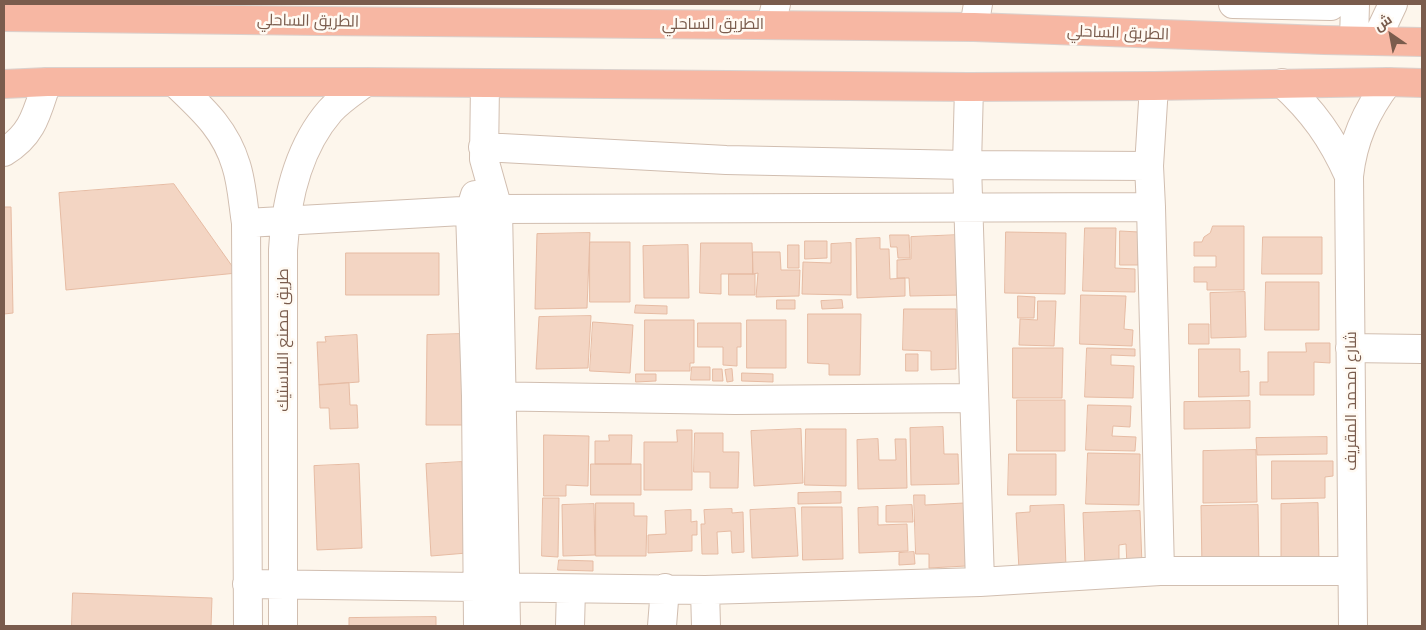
<!DOCTYPE html>
<html>
<head>
<meta charset="utf-8">
<style>
  body { margin:0 }
  #map { position:relative; width:1426px; height:630px; overflow:hidden; background:#fdf6ec; font-family:Raleway,Cairo,sans-serif }
  canvas { display:block }
  .frame { position:absolute; inset:0; border:5px solid #7a5c4d; pointer-events:none }
  .north { position:absolute; left:1366px; top:10px; width:50px; height:50px; -webkit-text-stroke:4px #fffaf3; paint-order:stroke; rotate:327deg; font-size:14px; font-weight:700; line-height:20px; text-align:center; color:#7a5c4d }
  .north::after { content:''; display:block; margin:auto; width:18px; height:22px; background:#7a5c4d; clip-path:polygon(50% 0,100% 100%,50% 72%,0 100%) }
</style>
</head>
<body>
<div id="map">
<canvas width="1426" height="630"></canvas>
<div class="frame"></div>
<div class="north">ش</div>
</div>
<script>
const context = document.querySelector('canvas').getContext('2d');
context.lineJoin = 'round';
function fillPath(path, color) {
  context.fillStyle = color;
  context.fill(path, 'evenodd');
}
function stroke(path, color, width, dash) {
  context.strokeStyle = color;
  context.lineWidth = width;
  context.lineCap = dash ? 'butt' : 'round';
  context.setLineDash(dash || []);
  context.stroke(path);
}
function label(font, color, halo, rows, align = 'center') {
  context.font = font + ' Raleway,Cairo,sans-serif';
  context.lineWidth = 5;
  context.setLineDash([]);
  context.textBaseline = 'middle';
  context.strokeStyle = halo;
  context.fillStyle = color;
  for (const [text, x, y, turn = 0] of rows) {
    context.save();
    context.translate(x, y);
    context.rotate((+turn || 0) * Math.PI / 180);
    context.textAlign = isNaN(turn) ? turn : align;
    if (halo) context.strokeText(text, 0, 0);
    context.fillText(text, 0, 0);
    context.restore();
  }
}
const building = new Path2D(`
  M174,184L237,273L66,290L59,193Z
  M4,207H11L13,313L4,314Z
  M1213,226H1244V290H1207V282H1194V267H1216V256H1194V242H1202L1204,237L1210,233Z
  M1085,228H1116L1115,268L1135,269V292L1083,291Z
  M1120,231L1139,232L1138,265H1120Z
  M1006,232L1066,233L1065,294L1005,293Z
  M590,233L587,308L535,309L537,234Z
  M890,235H909L910,258H898L897,247H891Z
  M960,235L962,295L910,296L909,278H897V260L911,259V237Z
  M1263,237H1322V274H1262Z
  M880,238V249H889L890,279L905,278V296L857,298L856,239Z
  M805,241H827V258L805,259Z
  M590,242H630V302H590Z
  M701,243H752L753,274H721V294L700,293Z
  M851,243V295L802,294L803,262L831,263V244Z
  M688,245L689,298H644L643,246Z
  M788,245H799V268H788Z
  M753,252H780L781,270H800L799,296L756,297L758,273L753,274Z
  M346,253H439V295H346Z
  M729,274H755V295H729Z
  M1266,282H1319V330H1265Z
  M1245,292L1246,337L1211,338L1210,293Z
  M1081,295L1126,296L1124,329L1133,330L1132,346L1080,344Z
  M1018,296L1035,297L1034,318H1018Z
  M777,300H795V309H777Z
  M842,300L843,308L822,309L821,301Z
  M1038,301H1056L1054,346L1019,345L1020,319L1037,320Z
  M636,305L667,306V314L635,313Z
  M904,309H956V369L931,370V351L903,350Z
  M808,314H861L860,375H829V364L808,363Z
  M591,316L588,368L536,369L539,317Z
  M645,320H694V363H690V371H645Z
  M747,320H786V368H747Z
  M593,322L633,325L630,373L590,371Z
  M698,323H741V347H737V366L723,365V347H698Z
  M1189,324H1209V344H1189Z
  M463,334V425H426L427,335Z
  M357,335L359,382L319,385L317,342H326L325,337Z
  M1306,343H1330V363L1314,362V395H1260V382H1268V352H1306Z
  M1013,348H1063L1062,398H1013Z
  M1087,348L1135,349V356L1111,355V365L1134,366L1133,398L1085,397Z
  M1199,349H1240V372L1249,371V396L1199,397Z
  M906,354H918V371H906Z
  M692,367H710V380H691Z
  M713,369H722L723,381H713Z
  M732,369L733,381L727,382L725,370Z
  M742,373L773,374V382L742,381Z
  M636,374H656V381L636,382Z
  M349,383L350,405H357L358,428L330,429L329,408H320L319,385Z
  M1017,400H1065V451H1017Z
  M1250,401V428L1184,429V402Z
  M1088,405L1131,406L1130,427L1113,426L1112,436L1136,437L1135,451L1086,450Z
  M943,427L944,454H958L959,484L911,485L910,428Z
  M801,429L803,483L754,486L751,431Z
  M806,429H846V486L805,485Z
  M677,430H692V490H644V442H677Z
  M695,433H723V452H739L738,488H710V472H694Z
  M544,435L589,436L588,486L566,485V496H544Z
  M609,435H632L631,464H595V441H609Z
  M1327,437V454L1257,455L1256,438Z
  M878,439L879,460H896L895,439H906L907,488L858,489L857,440Z
  M1256,450L1257,502L1203,503V451Z
  M1088,453L1140,454L1139,505L1086,504Z
  M1009,454H1056V495H1008Z
  M1272,461H1333V476L1325,477V498L1272,499Z
  M462,462L467,553L431,556L426,464Z
  M359,464L362,548L317,550L314,466Z
  M591,464H641V495H591Z
  M841,492V503L798,504V493Z
  M914,495H925V505L964,503L966,566L929,568V554H916Z
  M543,498H559L558,557L542,556Z
  M596,503H634V516H647L646,556H596Z
  M1318,503L1319,565L1281,566V504Z
  M594,504L595,555L563,556L562,505Z
  M912,505L913,522H886V506Z
  M1064,505L1066,568L1019,570L1016,513L1030,512V506Z
  M1258,505L1259,569H1202L1201,506Z
  M802,507H842L843,559L803,560Z
  M878,507V525L907,524L908,551L859,553L858,508Z
  M795,508L798,556L752,558L750,510Z
  M732,509V513L743,512L744,552L732,553L731,531L717,532L718,554H702L701,524H705L704,510Z
  M691,510V522L697,521V535H692V551L648,553V535L666,534L665,511Z
  M1140,511L1142,565L1127,566L1126,544L1119,545V566L1085,567L1083,513Z
  M914,552L915,564L899,565V553Z
  M559,560L593,561V571L558,570Z
  M73,593L212,598L211,626H72Z
  M436,617V626H349V618Z`);
fillPath(building, '#f3d5c3');
stroke(building, '#e6bba3', 1);
const minor = new Path2D(`
  M1233,4L1331,6
  M771,25L776,4
  M974,27L978,4
  M1354,40L1355,4
  M1376,40L1393,4
  M174,82C201,108 225,128 236,165C242,183 243,205 246,223L248,626
  M1282,83C1313,111 1332,138 1349,176
  M485,84L484,159L498,209L506,626
  M1154,86L1149,166L1151,207L1160,571
  M969,87L967,165L980,582
  M483,147L726,160L967,165L1149,166
  M4,152C33,135 37,112 47,82
  M475,195L470,211L476,396L478,626
  M246,223L498,209L1151,207
  M1350,348L1422,349
  M476,396L735,400L973,398
  M247,584L705,590L980,582L1160,571H1352
  M705,590L706,626
  M283,626V250C286,201 297,149 330,111C340,100 354,91 366,82
  M570,626L571,589
  M662,626L665,588
  M1353,626L1349,176C1353,140 1366,111 1388,82`);
const highway = new Path2D(`
  M4,17L320,21L974,27L1324,40L1422,42
  M4,84L47,82H366L969,87L1154,86L1388,82L1422,83`);
stroke(minor, '#d1beb0', 30);
stroke(highway, '#dad1cd', 30);
stroke(minor, '#fff', 28);
stroke(highway, '#f7b7a3', 28);
label('16px', '#7a5c4d', '#fffaf3', [
  ["الطريق الساحلي",308,21,1],
  ["الطريق الساحلي",713,24],
  ["الطريق الساحلي",1118,33,2],
  ["طريق مصنع البلاستيك",283,340,-90],
  ["شارع امحمد المقريف",1351,401,-90]
]);
</script>
</body>
</html>
